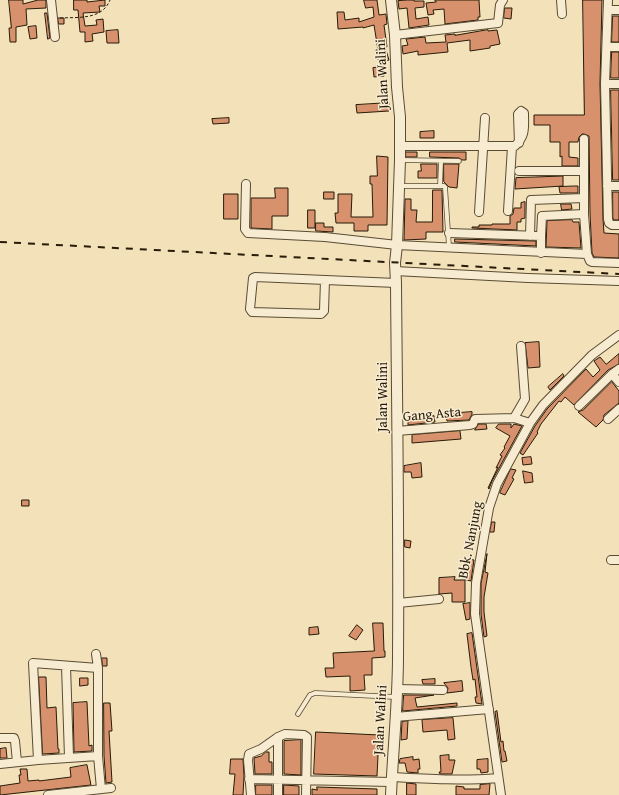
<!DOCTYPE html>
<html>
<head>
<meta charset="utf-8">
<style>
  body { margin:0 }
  canvas { display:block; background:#f2e1b9 }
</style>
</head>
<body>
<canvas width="619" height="795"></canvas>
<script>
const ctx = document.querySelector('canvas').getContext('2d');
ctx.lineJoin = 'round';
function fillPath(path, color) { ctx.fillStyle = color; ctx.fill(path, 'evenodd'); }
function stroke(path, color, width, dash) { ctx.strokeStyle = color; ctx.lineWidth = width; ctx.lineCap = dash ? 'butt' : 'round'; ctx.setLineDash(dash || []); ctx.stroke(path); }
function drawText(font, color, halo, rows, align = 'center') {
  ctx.font = font + ' "Gentium Book Plus",serif'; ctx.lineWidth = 3; ctx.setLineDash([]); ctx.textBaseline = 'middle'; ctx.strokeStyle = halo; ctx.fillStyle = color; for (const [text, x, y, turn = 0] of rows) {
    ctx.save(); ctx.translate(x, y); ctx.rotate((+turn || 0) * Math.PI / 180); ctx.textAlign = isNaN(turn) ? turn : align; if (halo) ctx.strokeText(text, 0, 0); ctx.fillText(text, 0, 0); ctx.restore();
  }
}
const building = new Path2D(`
  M9 0H23V4L38 0H46V8L26 9 27 25 16 27V42H10L9 28H11Z
  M74 0H87V2L105 0V6H99L100 12 83 13 85 26 97 25 96 20 103 19 104 32 92 34 93 41 85 42V32H80L78 10H74Z
  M364 0H377L379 15 386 14 387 24 384 25 387 47H385L389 60 379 63 376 50H378L374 25 363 28V27L338 29 337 12H344L345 20 359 18V22L374 17 373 7 366 8Z
  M408 0H414V1H424V7L415 8 416 19 428 17 429 25 409 28 407 8 399 9 398 1Z
  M435 0H479L480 17H478V20L445 24 444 9 433 10 434 14 428 15 426 3 436 2Z
  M583 0H602L600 84 603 219 604 233 619 234V258L594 257 592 253 590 214 589 136 584 134H582L579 137 578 142H569V157L578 158V166H562V156L560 157V142H550V125H534V115H584Z
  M505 8H512L511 19 504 18Z
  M45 13H47L50 38 48 39Z
  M613 16H619V42H612Z
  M58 18H64V24H59Z
  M36 26 37 38 30 39 28 27Z
  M118 30 119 43H107L106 31Z
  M488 30V31L497 30 500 44 490 46V48L470 51V40L447 43 448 52 418 55V51L403 54 402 46 408 45 406 39 425 37 426 43 446 42 445 35 455 34V35Z
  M612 52H619V78H611Z
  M383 67 384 76 374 77 373 68Z
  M611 90H619V180H613Z
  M389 103V111L357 113 356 105Z
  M229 118V123L213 124 212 119Z
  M434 131V138H420V132Z
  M406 152H417V157H406Z
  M430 152H466V160H462L459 158 430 157Z
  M377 156 388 157 387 225H368V231H354V223H336L335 213H338V194H352L351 217H373L372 184H370V176H377Z
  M421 164H437V178H418V171H421Z
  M444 164H459L457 188 449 187 444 182Z
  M535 177 563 176V186L515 189 516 178Z
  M574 186H578V193H560L559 187Z
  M275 188H288V216H272V229L251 228V198H275Z
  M433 190H442L443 232H426V239L404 240 405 199H411V210H417L416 222H432Z
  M324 192H334V199H324Z
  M613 192H619V220H614L613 218Z
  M224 194H238V219H224Z
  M525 202V218L521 219V222H517V230L472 228V227H479V225H492V224H510V216L513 214 514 208H521V203Z
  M561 204H571L572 209 562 210Z
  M308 210H315V228H308Z
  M572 220 573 222H579L581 248 546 247 547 221Z
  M316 223H324V227H333V232L316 231Z
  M455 239 536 241V246L455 242Z
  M539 342 540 367 528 368 525 343Z
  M619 354V364L608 370 574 405 565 397 561 402 559 401 541 424 537 432 538 433 523 455 520 453 535 426 547 409 586 369 593 377 600 370 594 361 600 357 606 364Z
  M563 374 564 376 550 390 548 387Z
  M612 382 619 391V403L604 415 603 420 596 427 578 412 583 410Z
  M472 412V414L469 420 447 421 446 414Z
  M434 416 435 422 408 425V419Z
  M479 424H486L487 429 475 430Z
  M499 424H511V428L514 424 522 426 492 481 489 489 488 488 498 467 496 468 502 456 500 455 505 448 504 447 510 436 496 428Z
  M460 431 461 439 412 443V435Z
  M531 457 532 464 523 465 522 458Z
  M421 463 422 477 412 478 411 472H404V466Z
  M511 469 516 470 512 478 514 479 505 495 500 493Z
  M523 471 532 473 533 482 525 483Z
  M22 500H29V506H22Z
  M492 522H495L494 532H490Z
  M405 540 411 541 410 548 405 547Z
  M487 554 485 572 488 573 484 597V612L487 636 484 637 481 614V584Z
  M469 559 474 560 471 581 466 580Z
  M455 577 454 580H465V602H452V593L439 594V578Z
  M470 603V619L466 620 463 604Z
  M373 623H383L384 651H385V657L372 658V675H364L365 690 350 691V676L326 677 325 668H334L333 653 374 651Z
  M357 625 363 630 356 640 349 636Z
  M318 627 319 634 309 635V628Z
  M472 633 482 704 476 703 475 697H477L475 679 473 680 471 667 467 634Z
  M102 658H107V666H103Z
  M39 677H46L47 708 56 707 58 749H59V753L43 754Z
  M80 678H88V685L80 686Z
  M435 679V684H423L422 680Z
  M462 681 463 691 447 693 448 688 444 683Z
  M404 695H434L415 698 417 707 457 703V706L403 711Z
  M87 702 89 746 92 745V751L74 752 73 703Z
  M104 703H110L112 731H109L112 782 106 783 104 756Z
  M497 711 501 742 503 741 504 751H505L507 761 502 762 495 712Z
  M453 718 455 739 448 740 447 730 423 732 422 720Z
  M408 721 407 739 401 740 402 722Z
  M316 732 379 735 377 776 314 774Z
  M301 740V775L284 774V741Z
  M6 748 7 758H0V749Z
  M266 752H269V762H272V774H255L254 758 261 756Z
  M449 755V760H455L452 774H440L439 772H441L440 756Z
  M413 757V760L419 759 420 769H418V773L407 772 405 763H399L400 759Z
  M231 759H243L244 776 243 795H233L235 774H230Z
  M488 759V772L481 773 480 769H477V760Z
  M87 765 91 785 0 795V786L20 783 19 775H21L20 769H27L28 781 39 780V781L71 777 70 768Z
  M407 783 416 784V795H407Z
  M490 784 489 795H456V786L464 787V789H480V785Z
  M256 785H272V795H256Z
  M284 785 299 786V795H284Z
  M317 787 377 789V795H312V789L317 790Z`);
const path = new Path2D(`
  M60 18C79 17 102 20 110 0`);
const service = new Path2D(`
  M401 160 459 161
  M400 186H444L445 187 449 247
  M440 186 441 161
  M298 714 310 695 315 693 396 697`);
const minor = new Path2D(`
  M51 0 55 37
  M561 0 562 14
  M608 0 605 84 608 219 609 223 612 225H619
  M608 10H619
  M395 35 498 23 500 5 503 0
  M607 47H619
  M605 84H619
  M584 139V214L587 254 590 261 592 262 619 263
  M400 146H515C526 135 524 128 524 113L521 111 518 114 519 143
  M519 171H584
  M246 184 245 229 248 233 325 237 397 245 587 254
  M607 186H619
  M508 211 512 147
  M479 212 485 118
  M449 233 541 236 542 216 584 214
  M530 236 531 200 584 198
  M541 236V253
  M395 271 528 278 619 281
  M325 280 324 311 321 314 252 312 250 309 253 278 255 277 396 283
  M612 374 619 382
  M579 406 612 374 619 369
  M514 418 525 399 521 346
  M608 419 619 409
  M397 431 470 425 473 424 475 419 514 418 530 423
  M611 560H619
  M398 603 439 599
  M96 654 98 668V756L101 789
  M66 666 69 757
  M397 689 443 690
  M395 717 489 709
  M278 737V795
  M0 738H14L15 741 17 762
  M38 760 33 663 98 668
  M0 764 38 760 98 756
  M393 777C428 779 463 781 498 778
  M249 779 392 782
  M48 795 111 788
  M251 795 248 760 249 754 261 749 278 737 285 734 304 735 307 737 306 795
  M501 795 475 614 476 583 489 508 497 484 530 423 543 405 592 355 619 335`);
const tertiary = new Path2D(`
  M391 0 395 35 397 87 400 117V160L397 245 395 263 396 283C397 407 399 531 398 656 398 702 393 749 391 795`);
const rail = new Path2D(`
  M0 242 619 274`);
const streetNames = [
  ["Jalan Walini",383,74,-93],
  ["Jalan Walini",383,397,-90],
  ["Gang Asta",432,415,-5],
  ["Bbk. Nanjung",471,540,-79],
  ["Jalan Walini",381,720,-87]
];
fillPath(building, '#d7916d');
stroke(building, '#281b08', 1);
stroke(service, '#5a4c34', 5.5);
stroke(minor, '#5a4c34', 10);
stroke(tertiary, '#5a4c34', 12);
stroke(path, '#281b08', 1, [3, 2]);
stroke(service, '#f7ecd2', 4);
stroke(minor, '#f7ecd2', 8);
stroke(tertiary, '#f7ecd2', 10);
stroke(rail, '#281b08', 2, [7, 7]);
drawText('14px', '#281b08', '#f7ecd2', streetNames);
</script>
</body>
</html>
